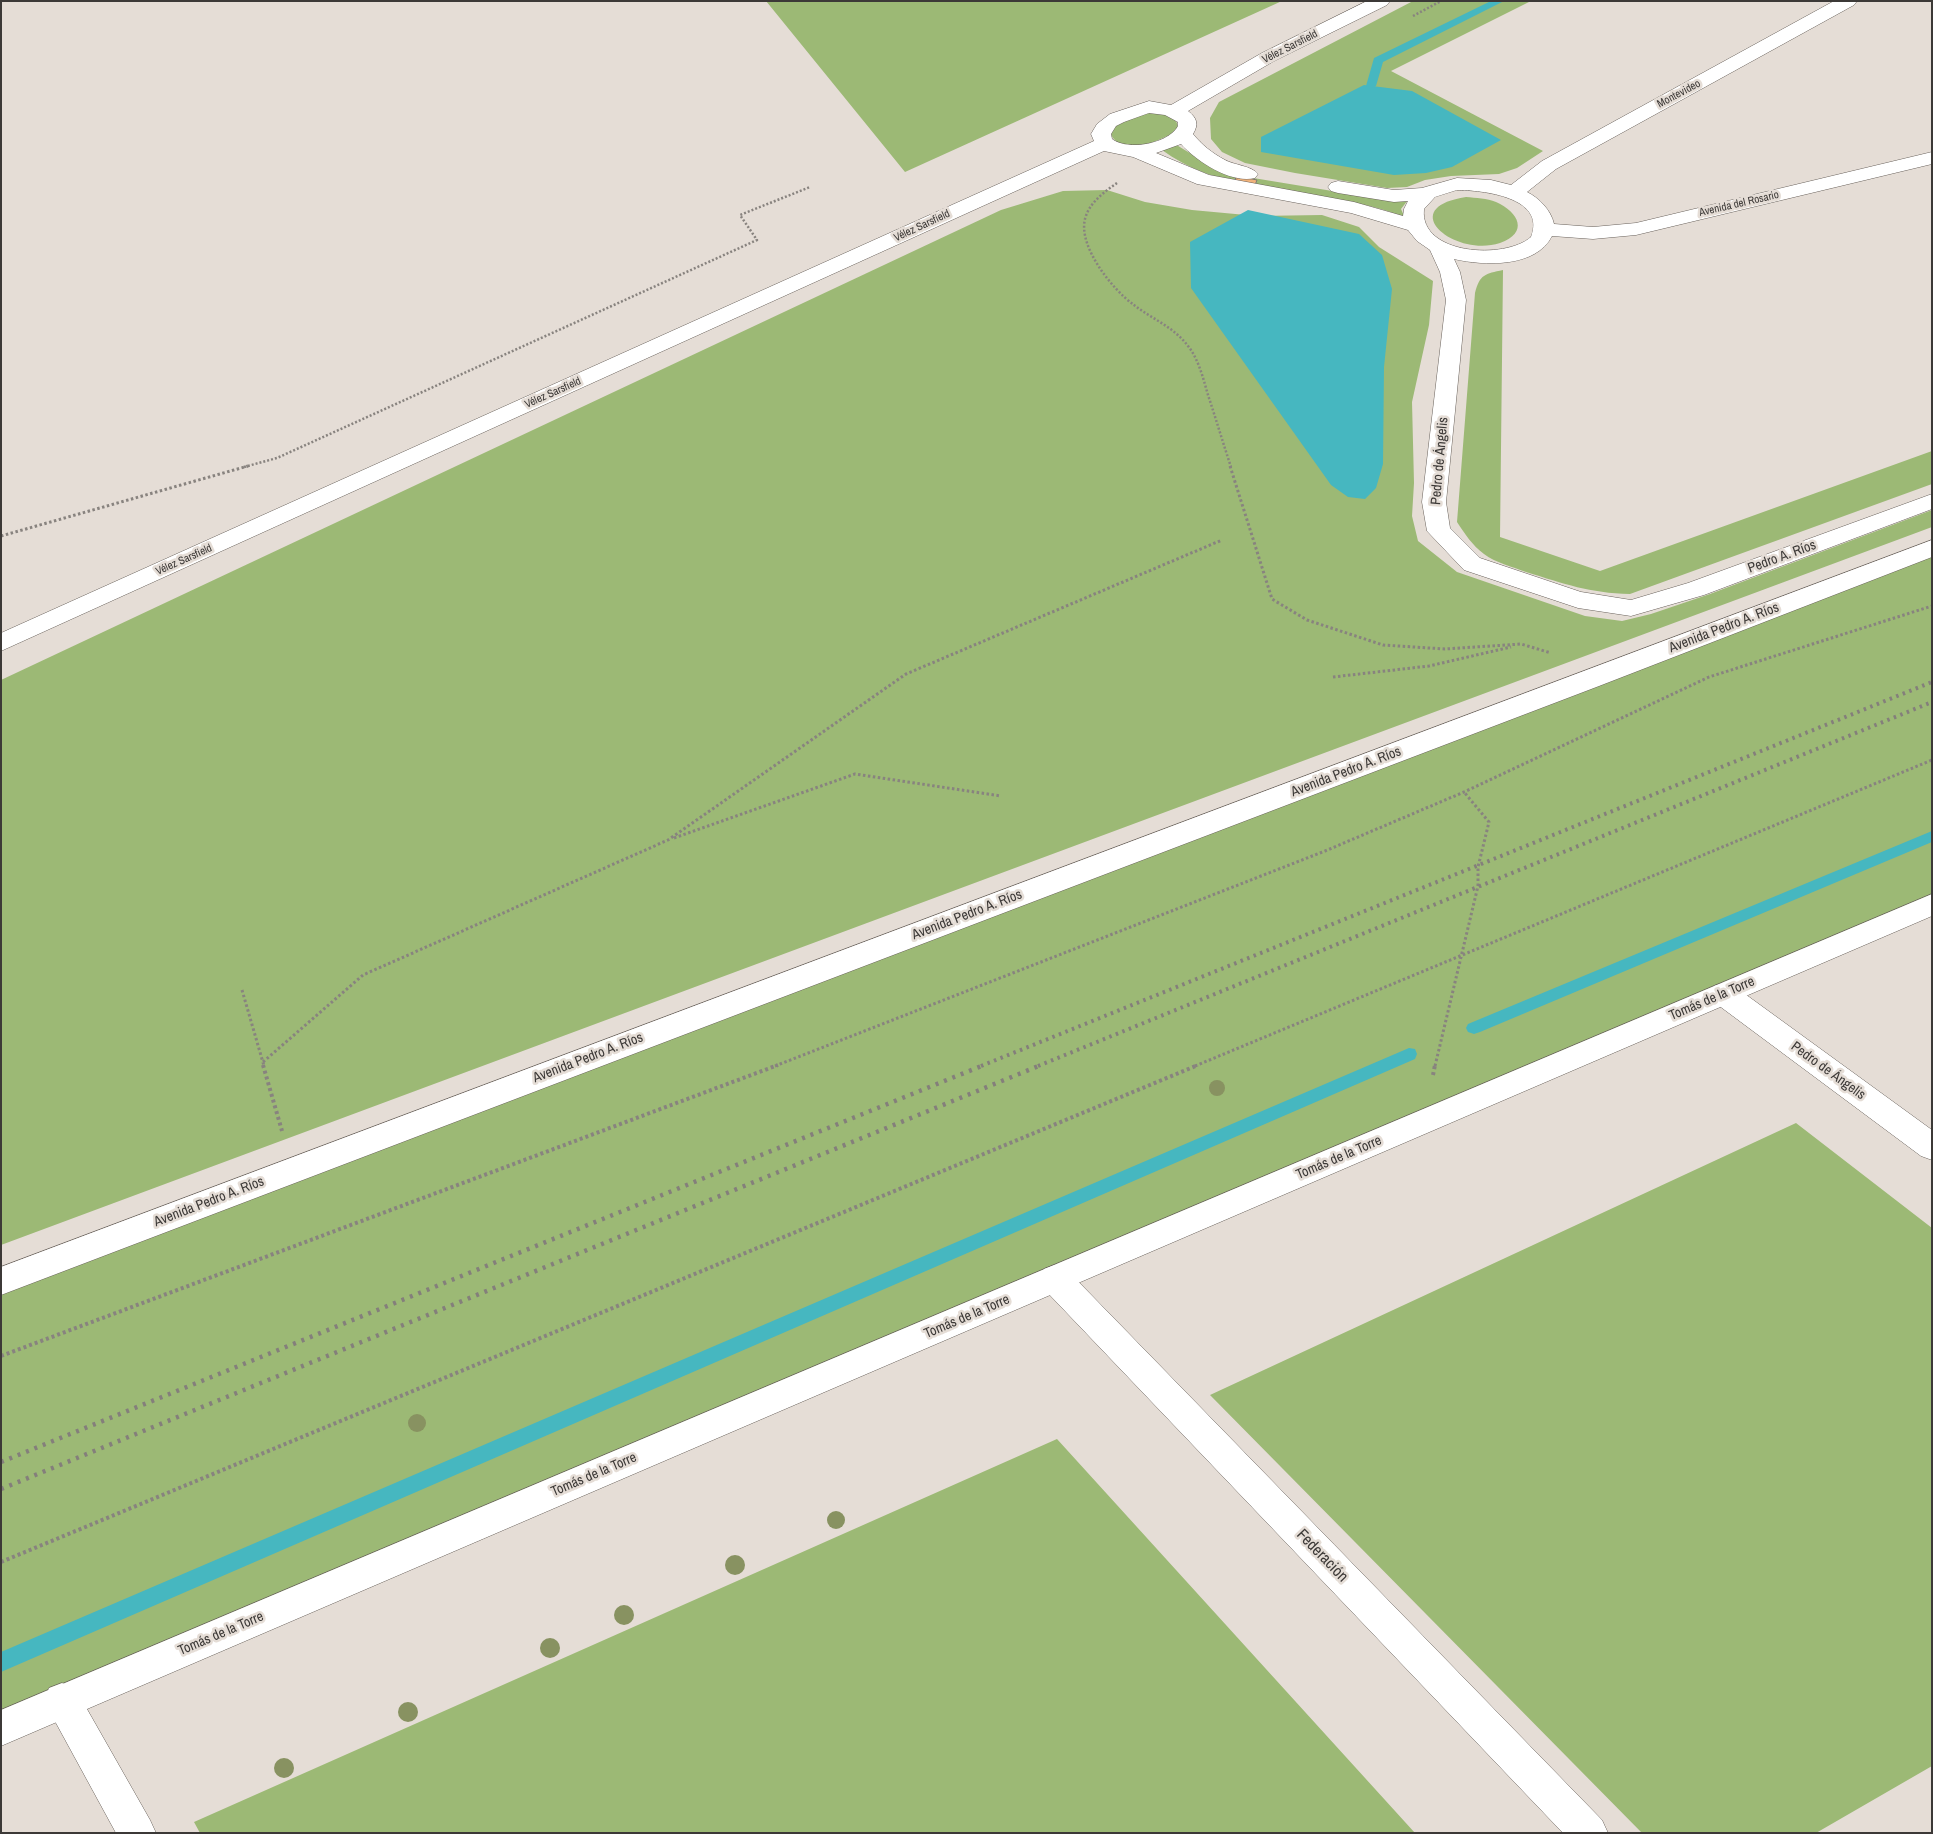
<!DOCTYPE html>
<html>
<head>
<meta charset="utf-8">
<style>
  body { margin:0 }
  #map { position:relative; width:1933px; height:1834px; overflow:hidden; background:#e5ddd6; font-family:"Archivo Narrow",sans-serif }
  canvas { display:block }
  .frame { position:absolute; inset:0; border:2px solid #3c3937; pointer-events:none }
</style>
</head>
<body>
<div id="map">
<canvas width="1933" height="1834"></canvas>
<div class="frame"></div>
</div>
<script>
const ctx = document.querySelector('canvas').getContext('2d');
ctx.lineJoin = 'round';
function fillPath(path, color) { ctx.fillStyle = color; ctx.fill(path, 'evenodd'); }
function stroke(path, color, width, dash) { ctx.strokeStyle = color; ctx.lineWidth = width; ctx.lineCap = dash ? 'butt' : 'round'; ctx.setLineDash(dash || []); ctx.stroke(path); }
function drawText(font, color, halo, rows, align = 'center') {
  ctx.font = font + ' "Archivo Narrow",sans-serif'; ctx.lineWidth = 5; ctx.setLineDash([]); ctx.textBaseline = 'middle'; ctx.strokeStyle = halo; ctx.fillStyle = color; for (const [text, x, y, turn = 0] of rows) {
    ctx.save(); ctx.translate(x, y); ctx.rotate((+turn || 0) * Math.PI / 180); ctx.textAlign = isNaN(turn) ? turn : align; if (halo) ctx.strokeText(text, 0, 0); ctx.fillText(text, 0, 0); ctx.restore();
  }
}
const green = new Path2D(`
  M766 1H1282L905 172Z
  M1413 1H1531L1391 71 1543 151 1517 168 1499 174 1451 176 1425 180 1407 187 1387 188 1295 173 1245 163 1222 152 1211 139 1210 118 1219 102Z
  M1159 112C1168 116 1178 117 1178 129L1174 133C1156 141 1125 158 1111 135L1115 125 1140 114Z
  M1175 144 1206 163 1235 175 1393 201 1408 200 1401 209 1405 218C1384 208 1361 204 1339 200 1279 190 1212 187 1162 150Z
  M1107 190 1145 202 1192 210 1257 216 1322 215 1359 227 1379 247 1433 281 1429 325 1412 402 1414 483 1412 516 1418 541 1457 572 1585 616 1622 621 1651 614 1710 594 1932 510V527L1 1245V680L1001 210 1063 191Z
  M1466 197C1476 198 1487 198 1496 202 1519 212 1529 233 1500 243 1455 258 1394 208 1466 197Z
  M1503 270 1500 537 1600 571 1932 451V484L1630 594C1589 593 1565 584 1526 572 1513 567 1496 563 1484 554 1472 545 1465 534 1457 522L1475 293C1480 274 1485 274 1503 270Z
  M1932 548V904L1 1728V1281Z
  M1796 1123 1932 1228V1766L1816 1833H1642L1210 1395Z
  M1057 1439 1415 1833H200L194 1822Z`);
const water = new Path2D(`
  M1364 85 1412 91 1501 140 1452 167 1426 173 1394 175 1261 152V137Z
  M1248 210 1359 234 1382 255 1392 289 1384 367 1383 464 1376 488 1365 499 1348 497 1331 485 1191 288 1190 242Z`);
const stream = new Path2D(`
  M1491 1H1504L1383 62 1376 86 1371 89 1367 88 1366 86 1374 58Z
  M1932 831V842L1480 1032 1474 1034 1468 1032 1466 1028 1468 1024Z
  M1409 1048 1415 1049 1417 1054 1415 1059 1 1672V1652Z`);
const building = new Path2D(`
  M1237 176 1257 180 1255 185 1235 181Z`);
const pathFar2 = new Path2D(`
  M1413 16 1441 1
  M1117 183C1104 192 1089 203 1085 219 1078 247 1113 290 1134 305 1152 319 1174 327 1188 346 1199 360 1203 378 1208 395 1216 419 1223 443 1231 467
  M244 467 277 458 757 240 740 215 810 187`);
const pathFar1 = new Path2D(`
  M1230 466 1272 599 1307 620 1383 645 1445 649 1521 644 1551 653
  M1 536 248 466
  M1333 677 1429 666 1511 647
  M674 838 855 774 1001 796
  M242 990 264 1066
  M263 1062 363 975 668 840 906 674 1222 540
  M775 1066 1325 851 1464 792 1709 677 1932 606
  M1195 1066 1932 760
  M1435 1066 1478 886V867L1489 822 1464 792`);
const path = new Path2D(`
  M263 1065 282 1131
  M1433 1075 1435 1065
  M1 1356 778 1065
  M1 1562 1198 1065`);
const street = new Path2D(`
  M1367 1H1390L1387 5 1274 61 1188 111C1197 118 1199 124 1193 134 1202 145 1212 153 1225 160 1234 165 1252 166 1258 174L1255 178C1231 184 1196 161 1181 144L1156 153 1209 175 1354 202 1403 216 1404 209 1408 201 1394 202 1338 193 1331 191 1328 187 1331 183 1338 181 1394 190 1422 188 1457 178 1491 180 1511 185 1542 161 1834 1H1857L1854 5 1556 169 1527 192C1539 198 1551 210 1554 224L1593 227 1636 223 1932 152V164L1636 235 1593 239 1552 236C1536 268 1484 266 1454 259L1460 272 1466 300 1446 502 1450 528 1480 558 1581 592 1631 600 1688 583 1932 494V509L1704 595 1631 616 1578 608 1464 570 1427 531 1422 502 1446 300 1440 272 1430 250 1417 241 1408 230 1351 213 1197 184 1133 157 1104 151 1 651V633L1094 141 1091 134 1097 124 1110 114 1149 101 1171 105 1262 53ZM1149 113 1165 115 1178 122V126C1168 144 1128 151 1112 139L1111 134 1116 126 1124 122ZM1457 190C1482 190 1547 197 1531 237 1505 260 1419 255 1424 209L1435 197Z
  M1724 983 1734 986 1932 1130V1160L1921 1156 1714 1002 1710 994 1714 986Z
  M1055 1265 1066 1269 1602 1820 1608 1833H1563L1044 1289 1039 1279 1044 1269Z
  M62 1683 75 1688 150 1820 156 1833H116L44 1701 49 1688Z`);
const secondary = new Path2D(`
  M1932 540V557L1599 686 1 1295V1267Z
  M1932 894V916L1 1746V1710Z`);
const railFar1 = new Path2D(`
  M981 1066 1932 682
  M1038 1066 1932 702`);
const rail = new Path2D(`
  M1 1462 984 1065
  M1 1489 1041 1065`);
const trees = [
  [1217,1088,8],
  [417,1423,9],
  [836,1520,9],
  [735,1565,10],
  [624,1615,10],
  [550,1648,10],
  [408,1712,10],
  [284,1768,10]
];
const farStreetnames = [
  ["Vélez Sarsfield",1290,47,-27],
  ["Montevideo",1679,94,-28],
  ["Avenida del Rosario",1739,204,-13],
  ["Vélez Sarsfield",922,226,-25],
  ["Vélez Sarsfield",553,393,-24],
  ["Vélez Sarsfield",184,560,-24]
];
const streetNames = [
  ["Pedro de Ángelis",1440,461,-85],
  ["Pedro A. Ríos",1782,557,-20],
  ["Avenida Pedro A. Ríos",1724,628,-21],
  ["Avenida Pedro A. Ríos",1346,772,-21],
  ["Avenida Pedro A. Ríos",967,915,-21],
  ["Tomás de la Torre",1712,999,-23],
  ["Avenida Pedro A. Ríos",588,1058,-21],
  ["Pedro de Ángelis",1828,1071,36],
  ["Tomás de la Torre",1339,1158,-23],
  ["Avenida Pedro A. Ríos",209,1202,-21],
  ["Tomás de la Torre",967,1317,-23],
  ["Tomás de la Torre",594,1475,-23],
  ["Tomás de la Torre",221,1634,-23]
];
const nearStreetnames = [
  ["Federación",1322,1556,46]
];
fillPath(green, '#9cb975');
fillPath(water, '#46b7c0');
fillPath(stream, '#46b7c0');
fillPath(building, '#f0b27b');
stroke(building, '#807973', 1);
stroke(street, '#69625c', 1);
stroke(secondary, '#69625c', 1);
stroke(pathFar2, '#88837f', 2.5, [2, 2]);
stroke(pathFar1, '#88837f', 3, [2.5, 2.5]);
stroke(path, '#88837f', 4, [3, 3]);
fillPath(street, '#fff');
fillPath(secondary, '#fff');
stroke(railFar1, '#847f7b', 4, [2.5, 4.5]);
stroke(rail, '#847f7b', 4.5, [3, 6]);
ctx.fillStyle = '#889261';
for (const [x, y, r] of trees) { ctx.beginPath(); ctx.arc(x, y, r, 0, 2 * Math.PI); ctx.fill(); }
drawText('11px', '#3c3937', '#e5ddd6', farStreetnames);
drawText('14px', '#3c3937', '#e5ddd6', streetNames);
drawText('16px', '#3c3937', '#e5ddd6', nearStreetnames);
</script>
</body>
</html>
